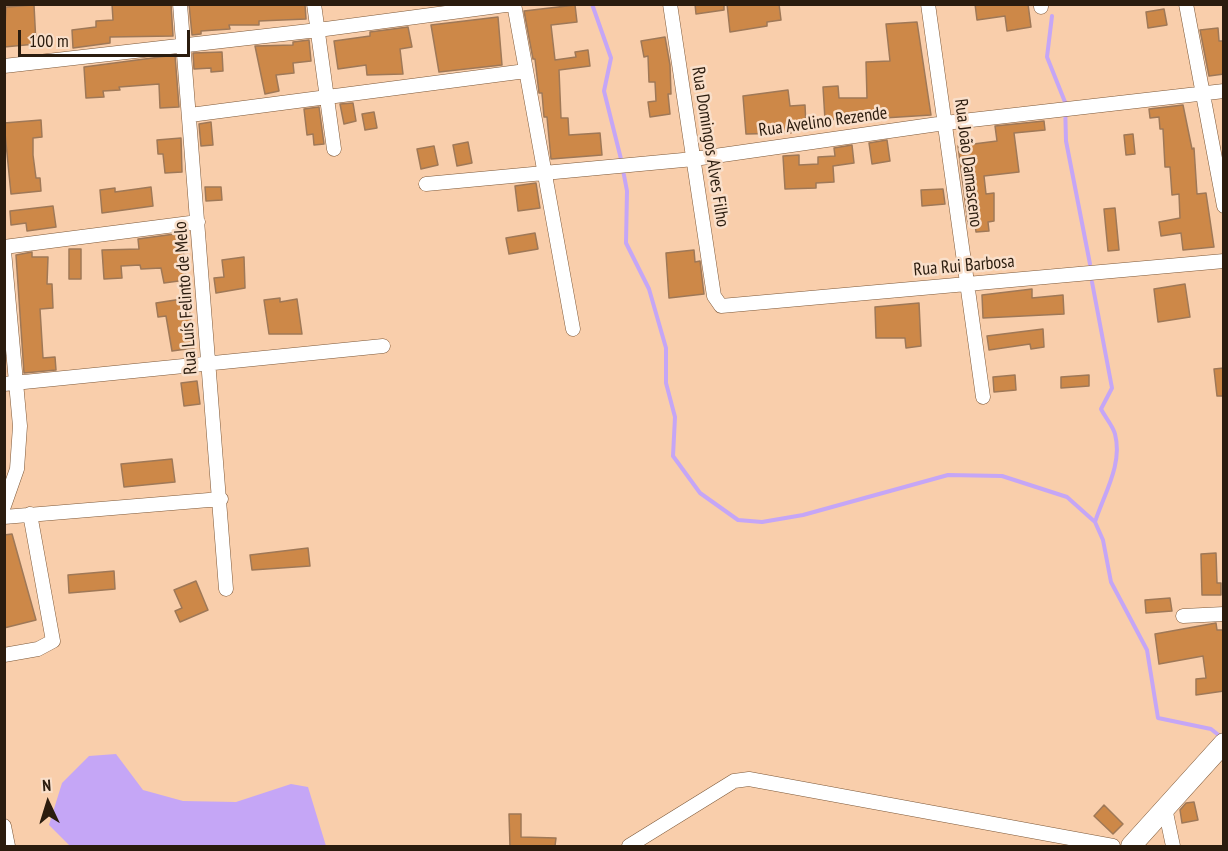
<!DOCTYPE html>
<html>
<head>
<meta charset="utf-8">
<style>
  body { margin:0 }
  #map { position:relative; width:1228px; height:851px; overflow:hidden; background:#f9ceab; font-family:"PT Sans Narrow",sans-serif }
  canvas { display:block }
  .frame { position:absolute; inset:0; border:6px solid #2b1c0e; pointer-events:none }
  .north { position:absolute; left:18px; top:773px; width:60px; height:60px; -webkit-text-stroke:4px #f9dfca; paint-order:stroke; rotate:356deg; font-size:16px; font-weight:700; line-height:24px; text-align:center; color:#2b1c0e }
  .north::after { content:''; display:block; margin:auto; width:21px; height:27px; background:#2b1c0e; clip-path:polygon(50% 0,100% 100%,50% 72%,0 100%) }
  .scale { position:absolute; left:18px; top:30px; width:172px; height:27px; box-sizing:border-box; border:3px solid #2b1c0e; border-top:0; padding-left:8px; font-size:18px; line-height:21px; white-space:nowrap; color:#2b1c0e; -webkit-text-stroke:4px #f9dfca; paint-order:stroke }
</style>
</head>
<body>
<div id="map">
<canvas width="1228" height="851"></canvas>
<div class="frame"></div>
<div class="north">N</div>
<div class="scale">100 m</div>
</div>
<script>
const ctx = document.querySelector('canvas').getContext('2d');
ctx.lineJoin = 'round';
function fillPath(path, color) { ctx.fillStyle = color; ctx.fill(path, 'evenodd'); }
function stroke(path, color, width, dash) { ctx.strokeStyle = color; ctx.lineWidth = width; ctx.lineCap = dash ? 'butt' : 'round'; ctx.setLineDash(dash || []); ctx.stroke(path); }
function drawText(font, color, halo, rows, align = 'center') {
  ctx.font = font + ' "PT Sans Narrow",sans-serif'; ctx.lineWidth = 5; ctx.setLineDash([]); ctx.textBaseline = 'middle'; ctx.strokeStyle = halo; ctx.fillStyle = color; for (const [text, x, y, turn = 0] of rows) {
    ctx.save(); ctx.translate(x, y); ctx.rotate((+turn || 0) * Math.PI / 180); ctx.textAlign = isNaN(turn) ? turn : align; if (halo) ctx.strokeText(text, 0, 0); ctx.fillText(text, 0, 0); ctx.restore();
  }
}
const water = new Path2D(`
  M116 754 143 790 183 801 236 802 291 784 308 787 326 846H70L49 825 62 783 89 756Z`);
const stream = new Path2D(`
  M592 4 611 58 604 91 622 163
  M1052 16 1047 57 1065 102 1066 141 1090 264
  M623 170 627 191 626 243 649 289 666 348V383L675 417 673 456 700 493 738 520 762 522 803 515 948 475 1002 476 1067 497 1095 522
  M1092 282 1112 388 1101 409C1105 417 1113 426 1115 434 1123 464 1104 494 1095 522L1103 540 1111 582 1147 650 1158 718 1211 729 1221 737`);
const building = new Path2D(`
  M112 4H171L173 36 110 37V43L73 48 72 30 96 27V21L113 20Z
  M189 4 305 5 306 19 259 21V25H229L230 29 201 31V34L192 35Z
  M695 4H724V10L696 14Z
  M727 4H779L781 20 767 22V26L730 32Z
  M975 4H1028L1031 27 1007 31 1005 16 977 20Z
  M34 5 36 44 4 47 6 7Z
  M575 5 577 22 551 25 555 60 576 57 575 52 588 50 590 66 559 70 561 118H568L569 135 600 133 602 155 551 159 547 117H544L542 93H539L535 59H533L524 11Z
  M1164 9 1167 25 1148 28 1146 12Z
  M498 17 502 65 439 72 431 25Z
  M917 22 931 115 868 119V115H840L841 119 825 120 823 87 838 86 839 98H867L866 62 890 61 886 24Z
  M408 27 412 47 400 49 403 74 367 75 366 65 338 69 334 41 370 36V32Z
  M1218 28 1219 41H1224V74L1209 76 1200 30Z
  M665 37 670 65 671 94H668L670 114 650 117 648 102 656 101 655 82H649L648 56 644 57 641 41Z
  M309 40 311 61 293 63 294 73 276 75 279 91 265 94 255 46 293 45V42Z
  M222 52 223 71 211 72V68L194 69 193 53Z
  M175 55 179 107 160 108 159 84 119 87 120 90 103 91 104 97 86 98 84 67Z
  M788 90 790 106 805 105 806 127 791 128V133L746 134 743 96Z
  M353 103 356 121 344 124 340 104Z
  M1183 105 1192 149 1194 148 1197 194 1206 193 1214 247 1183 250 1181 233 1161 236 1159 222 1180 218 1179 194 1172 195 1170 167H1165L1163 129H1160L1159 117 1150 118 1149 109Z
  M319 107 324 144 314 145 313 134 307 135 304 109Z
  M374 112 377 128 365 130 362 114Z
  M41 120 42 137 33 138V155L36 178H40L41 191 11 194 4 123Z
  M1044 121 1045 130 1014 133 1019 172 984 176 986 194 994 193V221L988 222 989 231 976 232 975 224H968L958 146 997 141 995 126Z
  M211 122 213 145 201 146 199 124Z
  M1133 134 1135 154 1126 155 1124 135Z
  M181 138 182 172 165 173 163 154H158L157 140Z
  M887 140 890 161 872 164 869 143Z
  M468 142 472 163 457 166 453 145Z
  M852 145 854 163 833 166 834 182 816 183V188L785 189 783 156 799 155V165L818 164V157L835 156 834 148Z
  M434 146 438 165 421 169 417 149Z
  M536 183 540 208 518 211 515 186Z
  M151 187 153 206 102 213 100 190 115 188V192Z
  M205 187H221L222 200 206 201Z
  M943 189 945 204 922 206 921 190Z
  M53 206 56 227 27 231 26 223 11 225 10 211Z
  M1115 208 1119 250 1108 251 1104 209Z
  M182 233 186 280 164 283 161 268 141 269 140 265 121 266 122 278 104 279 102 250 139 249 138 239Z
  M535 233 538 249 509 254 506 238Z
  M69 249H81V279H69Z
  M694 250 695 262 700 261 704 294 669 298 666 253Z
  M32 252V257H48L47 284H52L53 308 40 309 43 358 55 357 56 370 24 373 16 255Z
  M244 257 245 288 216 293 214 278 224 277 222 260Z
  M1185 284 1190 317 1158 322 1154 289Z
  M1032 289V298L1063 295 1064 314 983 318 982 295Z
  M188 298 194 348 172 351 166 316 158 317 156 303Z
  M280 298V302L297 299 302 334H269L264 300Z
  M919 303 921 346 906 348 905 338H876L875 307Z
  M1043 329 1044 347 1031 349 1030 344 989 350 987 336Z
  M1224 368V396H1217L1214 369Z
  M1015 375 1016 390 994 392 993 377Z
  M1089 375V386L1061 388V377Z
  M197 381 200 404 184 406 181 383Z
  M172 459 175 482 124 487 121 464Z
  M12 534 36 620 4 628V535Z
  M308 548 310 566 252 570 250 555Z
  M1216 553 1217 583H1221V595H1202L1201 554Z
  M114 571 115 589 69 593 68 575Z
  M196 581 208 610 180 622 175 611 182 608 174 590Z
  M1170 598 1172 611 1146 613 1145 600Z
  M1216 623 1217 630H1224V691L1196 695V679L1206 678 1203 656 1159 664 1155 634Z
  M1194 802 1198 820 1182 823 1180 810 1186 803Z
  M1104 805 1123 824 1113 834 1094 816Z
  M509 814H521V837L556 838 555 846H510Z`);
const street = new Path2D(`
  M180 4 226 589
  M314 4 334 149
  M514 4 573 329
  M670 4 714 296 721 306 1224 261
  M928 4 983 397
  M1041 4V7
  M1186 4 1224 206
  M4 66 318 30 513 4
  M190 115 526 71
  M426 184 694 159 945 123 1224 91
  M4 247 198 222
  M4 251 20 426 17 469 4 506
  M4 384 383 346
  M4 517 221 499
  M1183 616 1224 614
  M4 655 38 649 53 641 30 514
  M1165 808 1173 846
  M4 826 8 846
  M629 846 734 781 749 779 1113 846`);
const secondary = new Path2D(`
  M1131 846 1224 743`);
const streetNames = [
  ["Rua Avelino Rezende",823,122,-8],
  ["Rua Domingos Alves Filho",710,147,81],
  ["Rua João Damasceno",968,163,83],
  ["Rua Rui Barbosa",964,266,-5],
  ["Rua Luís Felinto de Melo",186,298,-94]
];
fillPath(water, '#c5a6f6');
stroke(stream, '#c5a6f6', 4);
fillPath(building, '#cd8848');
stroke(building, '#9f7857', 1.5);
stroke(street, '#7d5838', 15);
stroke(secondary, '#7d5838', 21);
stroke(street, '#fff', 14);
stroke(secondary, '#fff', 20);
drawText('18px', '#2b1c0e', '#f9dfca', streetNames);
</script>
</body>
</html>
